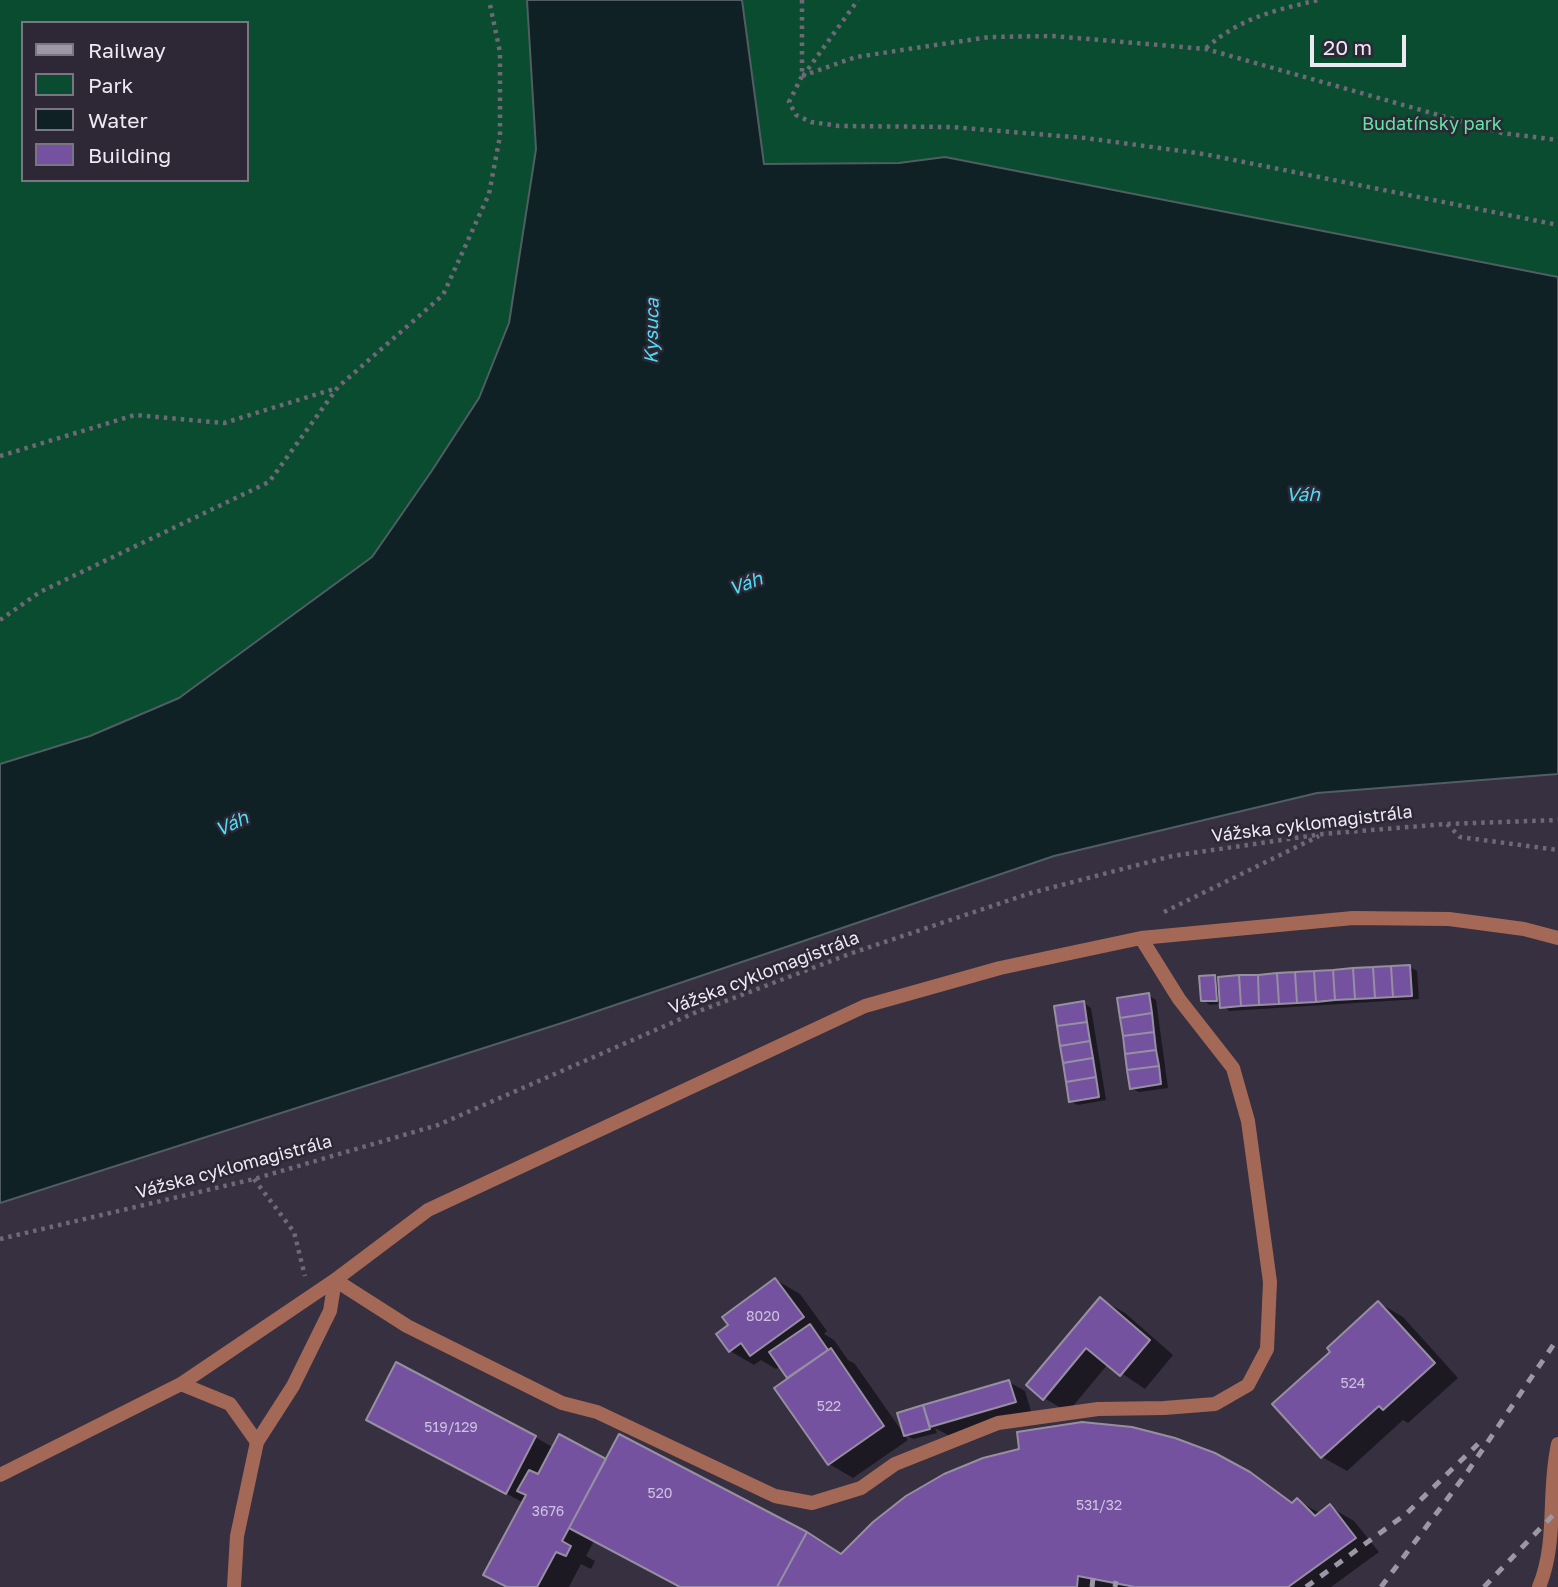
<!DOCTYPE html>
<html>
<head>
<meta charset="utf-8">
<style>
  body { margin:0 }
  #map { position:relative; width:1558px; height:1587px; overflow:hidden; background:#373040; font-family:"Golos Text",sans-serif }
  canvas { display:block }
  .legend { position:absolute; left:21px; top:21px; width:228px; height:161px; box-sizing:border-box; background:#2d2736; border:2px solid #797582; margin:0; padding:9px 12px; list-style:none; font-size:21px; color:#ece9f3 }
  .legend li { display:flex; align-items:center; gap:14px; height:35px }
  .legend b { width:35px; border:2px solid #797582 }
  .scale { position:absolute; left:1310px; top:35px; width:96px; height:32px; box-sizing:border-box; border:4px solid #ece9f3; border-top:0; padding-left:9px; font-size:21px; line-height:24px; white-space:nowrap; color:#ece9f3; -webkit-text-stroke:5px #2d2736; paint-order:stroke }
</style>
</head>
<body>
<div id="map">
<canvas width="1558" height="1587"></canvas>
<ul class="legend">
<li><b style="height:9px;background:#9c97a4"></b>Railway</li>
<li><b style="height:19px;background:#0a4c2f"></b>Park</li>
<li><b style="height:19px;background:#0f2125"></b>Water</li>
<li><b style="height:19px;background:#7452a0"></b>Building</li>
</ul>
<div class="scale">20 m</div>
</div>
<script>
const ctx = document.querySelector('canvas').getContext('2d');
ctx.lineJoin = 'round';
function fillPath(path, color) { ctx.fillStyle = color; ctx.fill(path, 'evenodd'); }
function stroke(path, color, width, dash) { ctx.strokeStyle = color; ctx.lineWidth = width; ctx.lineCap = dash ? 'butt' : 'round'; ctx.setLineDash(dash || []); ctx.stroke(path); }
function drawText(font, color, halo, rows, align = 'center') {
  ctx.font = font + ' "Golos Text",sans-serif'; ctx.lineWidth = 5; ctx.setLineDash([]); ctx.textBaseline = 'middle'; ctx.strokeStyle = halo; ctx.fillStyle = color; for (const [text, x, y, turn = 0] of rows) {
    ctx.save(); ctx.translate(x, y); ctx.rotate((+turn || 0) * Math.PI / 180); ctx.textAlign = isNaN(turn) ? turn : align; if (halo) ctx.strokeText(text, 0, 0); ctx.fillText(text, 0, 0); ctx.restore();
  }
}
const green = new Path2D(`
  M0 0H527L536 149 509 323 479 398 431 472 372 557 179 698 90 736 0 764ZM23 23H247V180H23Z
  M742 0H1558V277L946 157 899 163 764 164Z`);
const water = new Path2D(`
  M527 0H742L764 164 899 163 945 157 1558 277V774L1317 793 1054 856 565 1022 0 1203V764L90 736 179 698 372 557 431 472 479 398 509 323 536 149Z`);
const shadow = new Path2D(`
  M1410 967 1417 971 1419 999 1229 1011 1221 1004 1210 1005 1203 1000 1215 977 1220 980Z
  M1148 995 1156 1000 1168 1088 1139 1092 1131 1088Z
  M1084 1003 1091 1008 1106 1100 1078 1105 1070 1101Z
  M776 1280 800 1294 827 1331 824 1334 834 1340 848 1360 855 1364 908 1440 853 1478 829 1464 780 1366 776 1369 761 1360 754 1365 730 1351Z
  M1100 1299 1125 1313 1173 1355 1145 1389 1108 1364 1068 1412 1044 1398Z
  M1379 1303 1403 1317 1458 1378 1408 1423 1403 1420 1347 1471 1322 1457 1274 1404 1333 1352Z
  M1009 1382 1025 1391 1031 1411 948 1435 935 1428 937 1433 913 1439 905 1435 899 1414Z
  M392 1433 535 1437 554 1448 607 1461 843 1555 1249 1474 1294 1503 1297 1500 1321 1514 1330 1507 1354 1521 1379 1552 1331 1587H682L594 1541 586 1556 595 1561 591 1569 581 1564 569 1587H508L524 1503Z`);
const building = new Path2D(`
  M1410 965 1412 996 1393 997 1391 966Z
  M1391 966 1393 997 1375 998 1373 967Z
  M1373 967 1375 998 1355 999 1353 968Z
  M1353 968 1355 999 1335 1000 1333 970Z
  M1333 970 1335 1000 1316 1002 1314 971Z
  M1314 971 1316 1002 1297 1003 1295 972Z
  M1295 972 1297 1003 1279 1004 1277 973Z
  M1277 973 1279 1004 1259 1005 1258 975Z
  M1215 975 1217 1001H1201L1199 976Z
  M1239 975 1241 1006 1220 1008 1218 977Z
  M1239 975H1258L1259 1005 1241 1006Z
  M1149 993 1152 1013 1120 1018 1117 998Z
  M1084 1001 1087 1022 1057 1026 1054 1006Z
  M1152 1013 1154 1032 1123 1036 1120 1018Z
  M1087 1022 1090 1041 1060 1046 1057 1026Z
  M1154 1032 1156 1050 1125 1054 1123 1036Z
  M1090 1041 1093 1058 1063 1063 1060 1046Z
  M1156 1050 1159 1066 1127 1070 1125 1054Z
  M1093 1058 1096 1077 1066 1082 1063 1063Z
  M1159 1066 1161 1084 1130 1089 1127 1070Z
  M1096 1077 1099 1097 1069 1102 1066 1082Z
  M775 1278 804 1317 750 1356 741 1343 729 1352 716 1334 728 1325 722 1317Z
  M1100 1297 1150 1340 1120 1376 1086 1348 1043 1400 1026 1385Z
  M1378 1301 1435 1363 1383 1410 1379 1406 1321 1458 1272 1404 1330 1352 1327 1348Z
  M810 1324 828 1350 787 1378 769 1352Z
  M831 1348 884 1426 828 1465 774 1388Z
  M396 1362 536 1436 506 1494 366 1420Z
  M1009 1380 1016 1402 930 1427 923 1405Z
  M923 1405 930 1429 904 1436 897 1413Z
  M1082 1422 1132 1427 1175 1438 1215 1453 1250 1472 1292 1503 1297 1498 1315 1516 1330 1504 1356 1538 1288 1587H1135L1078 1576 1077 1587H777L807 1532 841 1554 873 1522 906 1496 944 1474 983 1458 1019 1449 1017 1432Z
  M559 1434 606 1459 562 1541 571 1546 566 1556 556 1552 537 1587H507L483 1575 526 1495 517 1491 529 1470 538 1474Z
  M619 1434 807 1532 777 1587H680L569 1528Z`);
const path = new Path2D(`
  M802 0V76L789 102 796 115 811 122 839 126 951 127 1085 138 1204 154 1558 225
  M1206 48C1242 17 1273 11 1318 0
  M802 76 856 57 989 37 1053 36 1206 49 1502 133 1558 140
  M803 76 858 0
  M0 456 135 415 224 423 337 388
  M0 620 40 592 269 482 338 387 443 295 489 194 500 136V52L489 0
  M1447 824 1460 837 1558 850
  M1164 912 1319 836
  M254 1179 294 1232 305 1276
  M0 1239 254 1179 438 1125 699 1011 855 952 1031 893 1172 856 1323 834 1446 824 1558 820`);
const lane = new Path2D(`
  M181 1384 230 1404 257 1442
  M0 1475 181 1384 335 1280 428 1210 865 1006 1000 968 1141 938 1353 918 1449 919 1524 929 1558 938
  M234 1587 237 1536 257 1442 293 1386 330 1311 335 1280 407 1326 562 1403 597 1412 775 1496 812 1503 861 1488 895 1464 998 1423 1098 1409 1164 1408 1215 1404 1248 1385 1267 1349 1270 1282 1248 1121 1233 1068 1179 999 1141 938
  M1539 1587C1558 1541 1547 1493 1558 1444`);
const rail = new Path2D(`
  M1092 1587 1093 1578
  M1115 1587 1116 1581
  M1306 1587 1406 1514 1478 1444
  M1381 1587 1466 1474 1558 1338
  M1484 1587 1558 1510`);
const numberNames = [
  ["8020",763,1317],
  ["524",1353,1384],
  ["522",829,1407],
  ["519/129",451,1428],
  ["520",660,1494],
  ["531/32",1099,1506],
  ["3676",548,1512]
];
const parkNames = [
  ["Budatínsky park",1432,124]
];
const streetNames = [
  ["Vážska cyklomagistrála",1312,824,-7],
  ["Vážska cyklomagistrála",764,973,-21],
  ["Vážska cyklomagistrála",234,1167,-15]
];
const waterNames = [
  ["Kysuca",652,331,-89],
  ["Váh",1303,495],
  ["Váh",746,584,-21],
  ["Váh",232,824,-25]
];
fillPath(green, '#0a4c2f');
fillPath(water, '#0f2125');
stroke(water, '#515d63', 2);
fillPath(shadow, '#0007');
fillPath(building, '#7452a0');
stroke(building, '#968fa2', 2);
stroke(path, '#6f6977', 4.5, [3.5, 5]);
stroke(lane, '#a46856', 14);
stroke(rail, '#9c97a4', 5, [9, 9]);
drawText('14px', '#cec3de', null, numberNames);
drawText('18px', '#60e6a2', '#2d2736', parkNames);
drawText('18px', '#ece9f3', '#2d2736', streetNames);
drawText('italic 19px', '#4edcf2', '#2d2736', waterNames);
</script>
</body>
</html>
